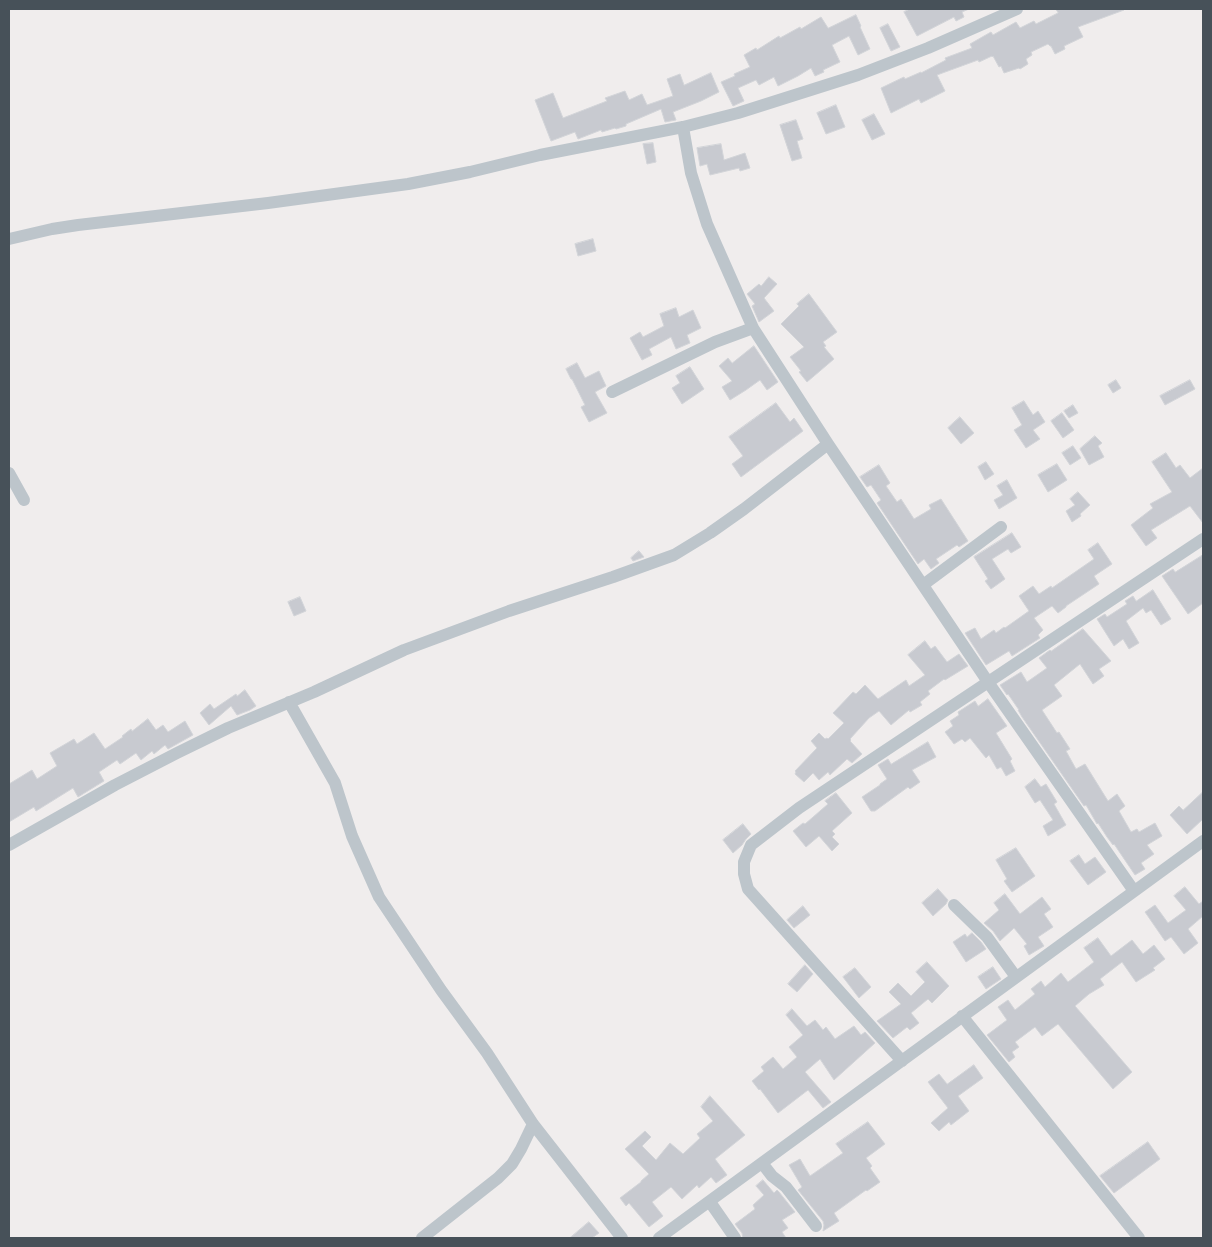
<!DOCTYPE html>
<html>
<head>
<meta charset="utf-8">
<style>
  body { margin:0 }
  #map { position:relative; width:1212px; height:1247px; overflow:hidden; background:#f0eded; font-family:"Public Sans",sans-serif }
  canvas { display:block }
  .frame { position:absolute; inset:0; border:10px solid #475159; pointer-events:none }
</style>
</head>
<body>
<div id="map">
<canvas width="1212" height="1247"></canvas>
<div class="frame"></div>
</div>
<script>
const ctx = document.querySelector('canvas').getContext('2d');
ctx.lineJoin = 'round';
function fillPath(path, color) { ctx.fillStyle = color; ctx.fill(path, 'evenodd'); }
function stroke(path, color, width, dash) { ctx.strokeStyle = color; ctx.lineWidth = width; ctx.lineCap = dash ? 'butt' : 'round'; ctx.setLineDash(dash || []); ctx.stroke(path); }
const building = new Path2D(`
  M910 9H969L962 12 964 17 956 21 954 17 917 36 904 12Z
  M1056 9H1124V10L1078 27 1083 37 1064 46 1065 49 1055 54 1051 46H1050L1048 44 1031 52 1032 55 1026 59 1028 64 1020 69 1019 68 1004 73 1001 66 999 67 993 56 992 57V56L979 62 978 60 937 75 945 91 921 103 919 99 891 113 881 88 904 77 905 79 921 72V73L946 60 945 58 972 48 970 44 991 32 993 35 1016 22 1020 28 1034 21 1036 24 1058 13Z
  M856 15 861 26 860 27 870 49 858 55 849 36 832 45 840 62 823 70 824 72 815 76 811 68 798 76 778 86 774 77 759 85 756 80 738 88 744 101 733 106 721 82 735 76 734 74 750 67 744 55 756 48 757 50 779 36 780 38 800 27 801 29 821 17 828 28Z
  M888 24 900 47 891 51 880 28Z
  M711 73 719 92 701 101 673 112 676 120 665 122 661 109 626 124V126L616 129 615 128 602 132 601 130 578 139 575 132 551 141 535 100 553 93 563 118 607 101 605 98 625 91 629 100 642 94 647 105 673 96 667 79 680 74 684 85Z
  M836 105 845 127 826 134 817 113Z
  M874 114 885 134 872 140 862 120Z
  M796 120 803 139 797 141 802 158 792 161 780 125Z
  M653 143 656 162 647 164 643 144Z
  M721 144 724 160 745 153 750 168 740 171 739 168 710 175 707 164 700 166 697 148Z
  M593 239 596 251 578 256 575 244Z
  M769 277 777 284 764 298 774 311 759 322 752 306 755 304 747 294 759 284 761 286Z
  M809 294 837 332 823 342 826 346 824 347 834 359 807 382 799 372 801 371 790 357 804 347 781 324 799 306 797 304Z
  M676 308 679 317 693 310 701 328 687 335 690 343 676 349 671 337 649 349 652 355 642 360 630 338 640 332 643 337 664 326 660 314Z
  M754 346 778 382 767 390 760 380 746 390 730 400 722 387 732 381 719 366 728 358 732 363Z
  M577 363 585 378 599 371 606 386 595 392 607 413 589 422 581 407 585 405 572 379H571L566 369Z
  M690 367 704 389 682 404 672 388 680 383 676 376Z
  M1116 380 1121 388 1113 393 1108 385Z
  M1190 380 1195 389 1165 405 1160 396Z
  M1024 401 1033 415 1038 411 1045 422 1033 430 1040 439 1026 448 1014 430 1022 425 1012 408Z
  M776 403 790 422 794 418 803 431 741 477 732 464 743 456 729 437Z
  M1073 405 1078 413 1069 418 1064 411Z
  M1062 413 1074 430 1063 438 1051 421Z
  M960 417 974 433 961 444 948 428Z
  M1095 436 1102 443 1098 446 1104 457 1089 465 1080 449Z
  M1073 446 1081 458 1070 465 1062 453Z
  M1166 453 1176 468 1180 465 1190 478 1203 468V523L1190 506 1151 530 1157 538 1146 546 1131 525 1153 508 1150 504 1172 492 1152 462Z
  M986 462 994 474 985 480 978 467Z
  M1057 464 1067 480 1048 492 1038 475Z
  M879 465 890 483 886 486 897 502 901 499 914 519 931 509 929 505 941 499 968 541 959 547 957 545 936 559 939 563 931 569 924 559 918 564 877 503 881 500 871 485 867 487 860 477Z
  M1007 480 1017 498 999 509 994 500 1003 495 997 486Z
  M1078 492 1090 505 1080 514 1081 516 1072 522 1066 511 1075 505 1070 499Z
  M1012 533 1021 547 1011 553 1008 549 992 559 1005 579 991 589 985 581 988 579 974 557Z
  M1098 543 1112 564 1094 576 1099 584 1066 606V607L1058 613 1052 606 1034 618 1043 630 1038 635 1040 638 1012 656 1009 651 986 665 965 633 975 628 981 639 994 630 996 633 1004 627 1005 628 1029 611 1019 596 1033 586 1039 594 1051 586 1052 588 1094 559 1088 550Z
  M639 551 644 557 633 561 631 558Z
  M1203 555V603L1188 614 1162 576 1173 569 1175 572Z
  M1153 590 1171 619 1161 625 1151 610 1146 613 1143 608 1126 621 1139 643 1129 649 1123 639 1114 646 1097 619 1105 614 1107 617 1127 604 1125 601 1133 596 1136 601Z
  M300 597 306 611 294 616 288 602Z
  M1083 629 1111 661 1099 669 1104 676 1093 684 1080 664 1054 685 1062 696 1042 710 1057 733 1059 732 1070 749 1066 751 1076 769 1085 764 1108 801 1117 794 1125 806 1119 811 1131 832 1137 829 1139 832 1155 823 1162 836 1147 845 1154 854 1141 863 1145 869 1135 875 1114 844 1113 845 1107 837 1098 823 1097 824 1086 805 1084 806 1022 717 1018 710H1019L1008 694 1007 695 1000 685 1021 672 1027 682 1047 668 1039 658 1050 650 1051 651Z
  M925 641 931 649 935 646 947 662 959 654 968 666 945 680 944 679 928 691 930 694 920 702 922 705 910 712 909 710 891 725 879 711 869 718 850 739 851 740 850 741 862 754 852 763 847 759 830 775 828 772 819 780 813 773 804 782 795 774 796 772 795 771 817 748 811 741 819 733 825 739 827 738 828 739 844 723 833 713 853 692 856 694 865 685 878 699 906 680 909 686 925 675 908 655Z
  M245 690 256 706 250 710 237 715 231 706 209 725 200 713 210 704 214 709 236 694 237 696Z
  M988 699 1007 726 996 733 1012 759 1010 761 1015 771 1006 776 1001 767 997 769 989 755 986 758 970 738 965 742 962 739 954 744 945 732 953 726 950 721 959 715 958 712 975 701 978 706Z
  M148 719 156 730 163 725 168 732 185 721 193 735 168 749 165 745 154 754 152 751 141 760 136 753 120 764 117 760 99 772 104 781 78 797 73 788 36 811 34 807 9 822V784L32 770 37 779 57 766 50 753 74 739 77 744 94 733 105 749 123 737 122 736 131 729 132 731Z
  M928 742 936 757 912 770 920 782 910 789 908 787 875 811H871L862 797 880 785V784L887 779 878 765 888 759 891 764Z
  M1035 779 1041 787 1046 784 1057 802 1054 804 1066 825 1048 836 1043 826 1053 820 1040 800 1035 803 1025 787Z
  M1203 792V819L1187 834 1170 815 1179 806 1183 810Z
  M836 793 852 813 832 831 835 834 832 837 839 844 832 851 819 836 806 847 793 831 803 823 805 824 828 804 825 801Z
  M743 824 751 834 746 839 742 845 733 853 723 840Z
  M1016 848 1035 876 1012 892 1004 881 1007 879 996 860Z
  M1079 855 1085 864 1095 857 1106 872 1088 885 1070 861Z
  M1185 887 1199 904 1203 901V916L1188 929 1198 943 1184 954 1171 937 1165 941 1145 912 1155 905 1168 923 1186 910 1174 896Z
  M938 889 948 900 946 904 933 916 922 903Z
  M1005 894 1020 914 1042 897 1051 909 1044 914 1053 927 1038 937 1044 946 1029 955 1024 946 1027 944 1014 928 1000 941 993 931 984 923 999 910 994 903Z
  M803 906 810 915 794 928 787 920Z
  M972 933 981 942 986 949 966 962 953 942 965 934 967 937Z
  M1098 938 1111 956 1132 940 1143 954 1154 945 1165 959 1153 968 1155 970 1136 982 1122 962 1100 979 1104 985 1089 994 1075 1006 1132 1072 1113 1089 1058 1024 1042 1036 1035 1027 1015 1042 1019 1047 1012 1052 1015 1057 1009 1062 987 1035 1007 1020 998 1007 1008 1000 1015 1010 1035 994 1031 989 1041 981 1045 987 1061 973 1068 982 1094 962 1084 948Z
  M927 962 949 986 932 1003 928 999 911 1013 919 1023 910 1030 907 1027 893 1038 877 1021 901 1004 889 992 898 983 911 996 925 982 916 972Z
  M805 965 813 974 797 992 788 984Z
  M993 967 1001 979 986 989 978 977Z
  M855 968 871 987 859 998 843 977Z
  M792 1009 807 1026 815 1020 823 1030 826 1027 835 1039 854 1026 861 1035 865 1032 875 1043 834 1080 820 1059 805 1072 831 1102 823 1108 808 1090 778 1113 760 1089 759 1090 752 1081 764 1071 761 1067 773 1057 783 1069 797 1057 789 1047 803 1035 786 1015Z
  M974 1065 983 1078 958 1096 969 1111 951 1125 949 1122 939 1131 931 1123 948 1108 928 1082 939 1074 947 1084Z
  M710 1096 745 1135 715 1159 727 1175 716 1183 711 1177 699 1188 697 1185 682 1199 671 1187 652 1202 663 1216 649 1227 629 1203 626 1206 620 1198 641 1182V1181L649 1174 625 1149 645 1131 651 1137 642 1146 656 1160 670 1143 683 1154 700 1138 697 1134 713 1121 701 1107Z
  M868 1122 885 1144 866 1158 872 1166 870 1168 880 1182 867 1191 866 1190 834 1213 839 1221 823 1231 824 1225 823 1221 798 1190 802 1187 789 1165 800 1159 810 1176 843 1153 836 1144Z
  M1148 1142 1160 1159 1114 1193 1100 1176Z
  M763 1180 774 1193 777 1190 779 1192 795 1212 782 1220 788 1228 782 1232 786 1238H743L742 1233 735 1224 755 1209 753 1205 764 1195 756 1186Z
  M589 1222 599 1233 592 1238H570Z`);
const minor = new Path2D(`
  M683 127 691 173 707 224 753 328 828 444 988 682 1134 891
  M9 239 52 229 78 225 268 203 408 184 470 172 540 155 683 127 738 113 858 75 928 48 1017 9
  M612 392 715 342 753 328
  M9 473 24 500
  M923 585 1001 527
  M289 702 335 783 352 836 379 897 441 990 487 1053 533 1124 622 1238
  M9 845 115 785 177 753 228 728 314 692 404 650 509 611 613 577 674 555 710 533 744 509 828 444
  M954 905 987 937 1016 977
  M962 1016 1139 1238
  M902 1061 748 889 744 874V862L751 845 799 808 1203 539
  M762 1163 772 1176 786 1187 816 1226
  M710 1202 735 1238
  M422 1238 498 1178 512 1164 521 1149 533 1124
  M659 1238 1203 841`);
fillPath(building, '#c8cad0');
stroke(building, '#d2d4d8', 1);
stroke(minor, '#bdc5cb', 12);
</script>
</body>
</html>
